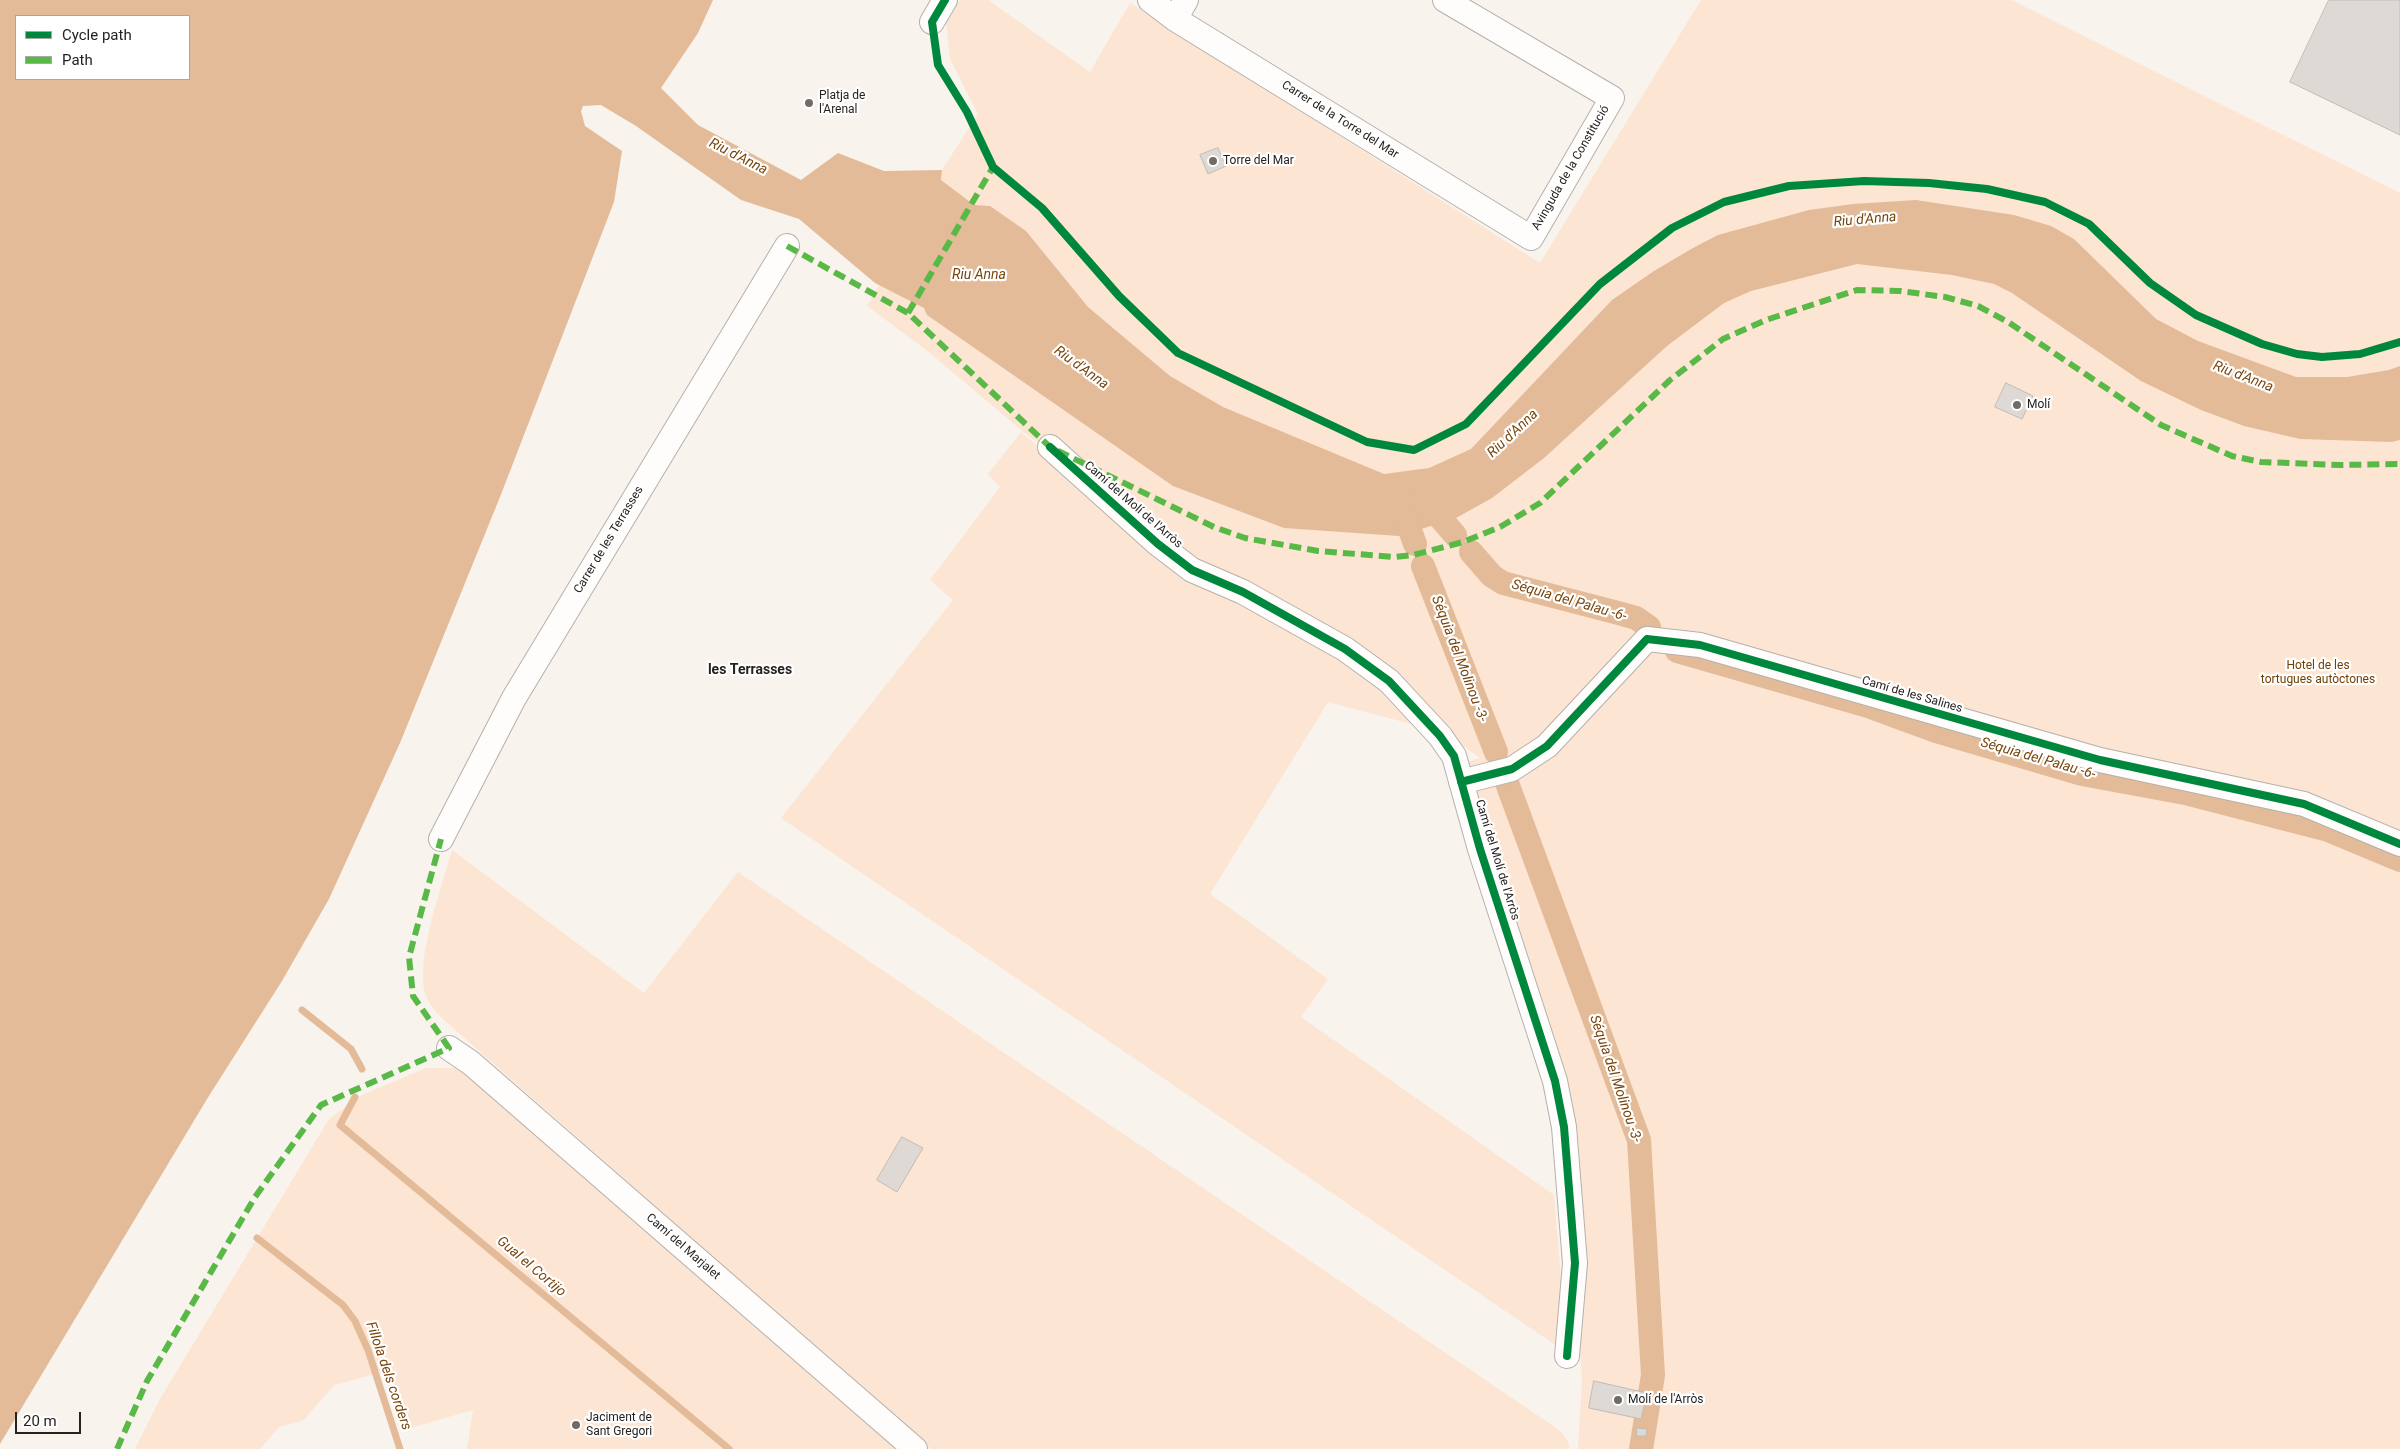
<!DOCTYPE html>
<html>
<head>
<meta charset="utf-8">
<style>
  body { margin:0 }
  #map { position:relative; width:2400px; height:1449px; overflow:hidden; background:#f9f3ed; font-family:Roboto,sans-serif }
  canvas { display:block }
  .legend { position:absolute; left:15px; top:15px; width:175px; height:65px; box-sizing:border-box; background:#fff; border:1px solid #a8a7a5; margin:0; padding:6px 9px; list-style:none; font-size:15px; color:#26221f }
  .legend li { display:flex; align-items:center; gap:10px; height:25px }
  .legend b { width:25px; border:1px solid #a8a7a5 }
  .scale { position:absolute; left:15px; top:1412px; width:66px; height:22px; box-sizing:border-box; border:2px solid #26221f; border-top:0; padding-left:6px; font-size:15px; line-height:18px; white-space:nowrap; color:#26221f; -webkit-text-stroke:4px #fff; paint-order:stroke }
</style>
</head>
<body>
<div id="map">
<canvas width="2400" height="1449"></canvas>
<ul class="legend">
<li><b style="height:6px;background:#00873e"></b>Cycle path</li>
<li><b style="height:6px;background:#58b947"></b>Path</li>
</ul>
<div class="scale">20 m</div>
</div>
<script>
const ctx = document.querySelector('canvas').getContext('2d');
ctx.lineJoin = 'round';
function fillPath(path, color) { ctx.fillStyle = color; ctx.fill(path, 'evenodd'); }
function stroke(path, color, width, dash) { ctx.strokeStyle = color; ctx.lineWidth = width; ctx.lineCap = dash ? 'butt' : 'round'; ctx.setLineDash(dash || []); ctx.stroke(path); }
function drawText(font, color, halo, rows, align = 'center') {
  ctx.font = font + ' Roboto,sans-serif'; ctx.lineWidth = 4.5; ctx.setLineDash([]); ctx.textBaseline = 'middle'; ctx.strokeStyle = halo; ctx.fillStyle = color; for (const [text, x, y, turn = 0] of rows) {
    ctx.save(); ctx.translate(x, y); ctx.rotate((+turn || 0) * Math.PI / 180); ctx.textAlign = isNaN(turn) ? turn : align; if (halo) ctx.strokeText(text, 0, 0); ctx.fillText(text, 0, 0); ctx.restore();
  }
}
const green = new Path2D(`
  M960 0H988L1090 72 1130 3 1540 263 1701 0H2011L2400 193V1449H1578L1582 1382 1566 1128 1461 764 1480 758 1213 567 1171 544 1099 483 1027 435 930 353 867 306 941 180 942 170 978 114 950 59 946 22Z
  M1021 432 1084 486 1172 567 1344 652 1419 726 1328 702 1210 894 1328 979 1301 1017 1554 1195 1567 1353 781 818 953 600 930 580 1000 487 988 474Z
  M452 850 644 993 738 872 1562 1432 1569 1444V1449H931L453 1028C443 1019 431 1009 426 996 414 963 442 886 452 850Z
  M426 1068H456L500 1100 896 1449H467L473 1410 403 1430 383 1372 334 1385 304 1420 279 1427 260 1449H135L160 1399 329 1119 362 1095Z`);
const water = new Path2D(`
  M0 0H713L698 33 661 88 698 125 801 180 838 153 884 171 942 170 941 180 974 205 990 206 1026 231 1088 307 1170 376 1223 407 1384 474 1429 468 1471 449 1612 300 1654 271 1693 248 1718 235 1809 210 1853 204 1916 200 2014 215 2051 226 2074 239 2156 319 2198 341 2296 377H2347L2389 370 2400 366V440L2392 442 2300 439 2244 426 2201 410 2141 381 2012 293 1994 284 1952 275 1857 264 1751 291 1724 303 1667 346 1544 458 1492 498 1456 518 1399 536 1284 528 1173 486 927 315 924 308 875 283 799 219 741 200 636 126 601 105 583 106 581 111 585 126 622 151 614 202 500 497 400 743 329 899 282 981 207 1099 0 1444ZM189 16V79H16V16Z`);
const stream = new Path2D(`
  M302 1010 351 1049 362 1069
  M355 1097 340 1125 729 1449
  M257 1238 343 1305 355 1321 368 1350 400 1449`);
const canal = new Path2D(`
  M1423 498 1455 535
  M1401 505 1415 544
  M1471 552 1492 576 1503 583 1622 614 1636 618 1649 627
  M1423 566 1496 752
  M1677 651 1868 706 1936 731 2082 774 2185 793 2328 830 2400 860
  M1507 783 1639 1140 1653 1375 1641 1449`);
const building = new Path2D(`
  M2329 0H2400V135L2290 82Z
  M1218 148 1226 166 1208 174 1200 155Z
  M2006 383 2033 396 2022 419 1995 407Z
  M902 1137 923 1148 897 1192 877 1180Z
  M1594 1381 1647 1393 1641 1419 1589 1408Z
  M1637 1428 1647 1429 1646 1436H1637Z`);
const street = new Path2D(`
  M1150 0 1175 19 1531 238 1612 98 1445 0
  M1175 19 1186 0
  M932 22 945 0
  M1050 447 1158 544 1192 570 1243 592 1345 649 1389 681 1440 736 1454 756 1480 849 1555 1081 1564 1127 1575 1263 1567 1356
  M1461 782 1512 769 1547 746 1647 639 1700 645 2100 760 2304 804 2400 844
  M441 839 514 698 787 246
  M449 1048 471 1063 915 1449`);
const quiet = new Path2D(`
  M787 246 908 313 1050 447 1214 527 1245 538 1318 551 1395 557 1413 555 1463 542 1500 527 1540 503 1670 380 1723 339 1766 320 1857 290 1900 291 1945 297 1978 306 2008 322 2161 425 2232 456 2261 462 2341 465 2400 464
  M908 313 993 167
  M117 1449 147 1381 255 1197 321 1105 449 1048 413 996 409 957 441 839`);
const cycleway = new Path2D(`
  M945 0 932 22 938 65 967 112 993 167 1042 208 1119 296 1178 353 1367 442 1414 450 1466 424 1600 284 1672 228 1724 202 1789 186 1864 181 1929 183 1987 189 2045 202 2089 224 2150 283 2196 315 2262 344 2297 354 2322 357 2360 354 2400 342
  M1050 447 1158 544 1192 570 1243 592 1345 649 1389 681 1440 736 1454 756 1480 849 1555 1081 1564 1127 1575 1263 1567 1356
  M1461 782 1512 769 1547 746 1647 639 1700 645 2100 760 2304 804 2400 844`);
const markers = [
  [809,103,5,"#706b67"],
  [1213,161,5,"#706b67"],
  [2017,405,5,"#706b67"],
  [1618,1400,5,"#706b67"],
  [576,1425,5,"#706b67"]
];
const poiNames = [
  ["Platja de",819,96],
  ["l'Arenal",819,110],
  ["Torre del Mar",1223,161],
  ["Molí",2027,405],
  ["Molí de l'Arròs",1628,1400],
  ["Jaciment de",586,1418],
  ["Sant Gregori",586,1432]
];
const streetNames = [
  ["Carrer de la Torre del Mar",1340,120,32],
  ["Avinguda de la Constitució",1571,168,-60],
  ["Camí del Molí de l'Arròs",1133,505,41],
  ["Carrer de les Terrasses",609,540,-59],
  ["Camí de les Salines",1912,695,16],
  ["Camí del Molí de l'Arròs",1497,860,73],
  ["Camí del Marjalet",683,1247,41]
];
const parkNames = [
  ["Hotel de les",2318,666],
  ["tortugues autòctones",2318,680]
];
const waterNames = [
  ["Riu d'Anna",738,157,27],
  ["Riu d'Anna",1865,220,-5],
  ["Riu Anna",979,275],
  ["Riu d'Anna",1081,368,36],
  ["Riu d'Anna",2243,377,21],
  ["Riu d'Anna",1513,434,-43],
  ["Séquia del Palau -6-",1569,601,16],
  ["Séquia del Molinou -3-",1459,659,69],
  ["Séquia del Palau -6-",2038,759,16],
  ["Séquia del Molinou -3-",1615,1079,71],
  ["Gual el Cortijo",531,1267,40],
  ["Fillola dels corders",388,1376,71]
];
const neighbourhoodNames = [
  ["les Terrasses",750,670]
];
fillPath(green, '#fce5d2');
fillPath(water, '#e3bb98');
stroke(stream, '#e3bb98', 7);
stroke(canal, '#e3bb98', 24);
fillPath(building, '#ded9d4');
stroke(building, '#c1bcb8', 1);
stroke(street, '#b5b0ac', 26);
stroke(street, '#fefdfc', 24);
stroke(quiet, '#58b947', 6, [12, 6]);
stroke(cycleway, '#00873e', 8);
for (const [x, y, r, color] of markers) { const dot = new Path2D(); dot.arc(x, y, r, 0, 2 * Math.PI); ctx.fillStyle = color; ctx.fill(dot); stroke(dot, '#fff', 2); }
drawText('12px', '#26221f', '#fff', poiNames, 'left');
drawText('12px', '#26221f', '#fff', streetNames);
drawText('12px', '#724004', '#fff', parkNames);
drawText('italic 14px', '#78450d', '#fff', waterNames);
drawText('bold 14px', '#26221f', '#fff', neighbourhoodNames);
</script>
</body>
</html>
